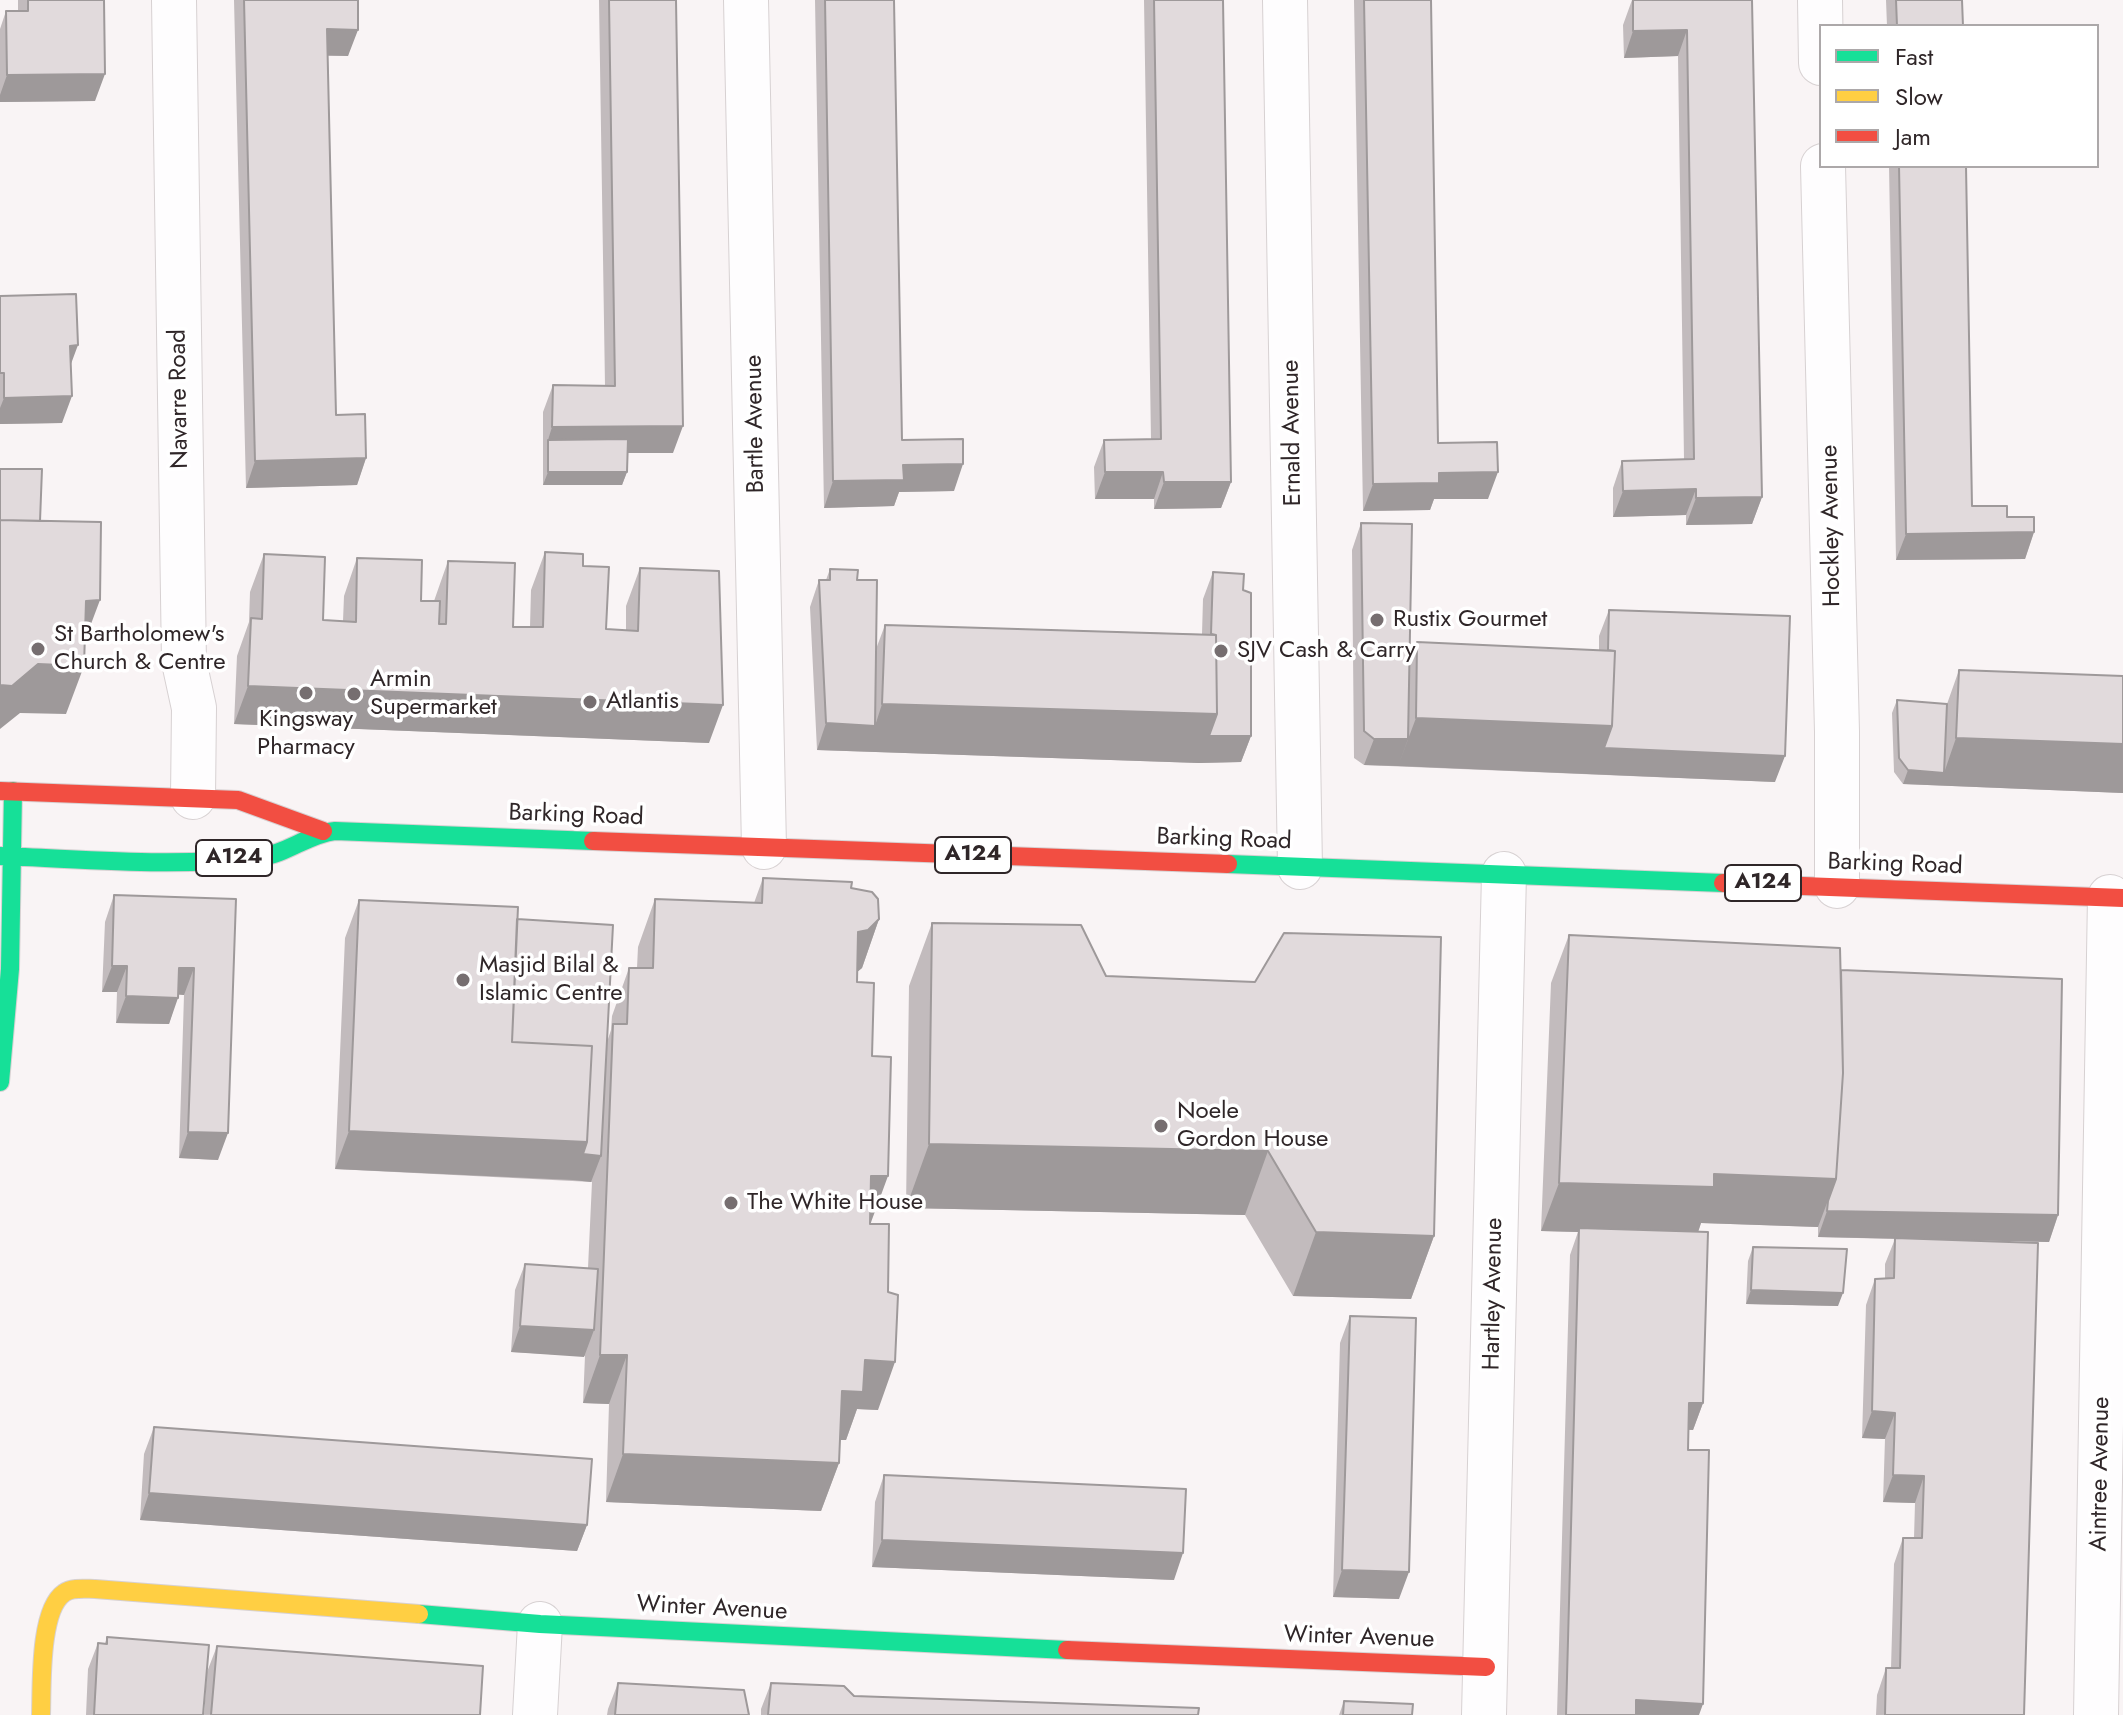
<!DOCTYPE html>
<html>
<head>
<meta charset="utf-8">
<style>
  body { margin:0 }
  #map { position:relative; width:2123px; height:1715px; overflow:hidden; background:#f9f4f5; font-family:Jost,sans-serif }
  canvas { display:block }
  .legend { position:absolute; left:1819px; top:24px; width:280px; height:144px; box-sizing:border-box; background:#fff; border:2px solid #aca8a9; margin:0; padding:10px 14px; list-style:none; font-size:24px; color:#2f2628 }
  .legend li { display:flex; align-items:center; gap:16px; height:40px }
  .legend b { width:40px; border:2px solid #aca8a9 }
</style>
</head>
<body>
<div id="map">
<canvas width="2123" height="1715"></canvas>
<ul class="legend">
<li><b style="height:10px;background:#16e098"></b>Fast</li>
<li><b style="height:10px;background:#ffcf43"></b>Slow</li>
<li><b style="height:10px;background:#f24e42"></b>Jam</li>
</ul>
</div>
<script>
const ctx = document.querySelector('canvas').getContext('2d');
ctx.lineJoin = 'round';
function stroke(path, color, width, dash) { ctx.strokeStyle = color; ctx.lineWidth = width; ctx.lineCap = dash ? 'butt' : 'round'; ctx.setLineDash(dash || []); ctx.stroke(path); }
function fillPath(path, color) { ctx.fillStyle = color; ctx.fill(path, 'evenodd'); }
function drawText(font, color, halo, rows, align = 'center') {
  ctx.font = font + ' Jost,sans-serif'; ctx.lineWidth = 7; ctx.setLineDash([]); ctx.textBaseline = 'middle'; ctx.strokeStyle = halo; ctx.fillStyle = color; for (const [text, x, y, turn = 0] of rows) {
    ctx.save(); ctx.translate(x, y); ctx.rotate((+turn || 0) * Math.PI / 180); ctx.textAlign = isNaN(turn) ? turn : align; if (halo) ctx.strokeText(text, 0, 0); ctx.fillText(text, 0, 0); ctx.restore();
  }
}
const street = new Path2D(`
  M174 0 184 662 194 708 193 797
  M746 0 764 847
  M1285 0 1300 867
  M1820 0 1821 63
  M1823 166 1837 732V886
  M535 1715 540 1624
  M1484 1715 1504 874
  M2096 1715 2110 897`);
const fast = new Path2D(`
  M0 856C86 859 174 868 260 857 287 854 308 834 335 831L593 841
  M1228 864 1723 883
  M0 1082 10 969 13 791
  M419 1614 540 1624 1067 1650`);
const slow = new Path2D(`
  M41 1715C42 1687 39 1610 64 1593 72 1587 86 1589 95 1589L419 1614`);
const jam = new Path2D(`
  M0 791 238 800 323 831
  M593 841 1228 864
  M1723 883 2123 898
  M1067 1650 1486 1667`);
const wall = new Path2D(`
  M18 0H104L95 101 0 102V29L6 11H18Z
  M234 0H358L348 56H328L336 415 366 458 357 485 246 488Z
  M599 0H676L673 453H627V472L622 485H543V412L553 385 605 386Z
  M815 0H894L902 440 954 491 899 492 894 506 824 508Z
  M1144 0H1223L1231 482 1221 508 1154 509V499H1095L1094 467 1104 440 1151 439Z
  M1354 0H1431L1438 443 1488 499H1434L1430 510 1363 511Z
  M1632 0H1752L1762 497 1752 524 1686 525V515L1613 517V488L1622 461 1684 459 1678 56 1624 58 1623 25Z
  M1886 0H1962L1963 26H1887Z
  M1889 166H1966L1972 506 2034 532 2025 559 1896 560Z
  M0 296 71 364 62 423 0 424Z
  M1361 523 1409 662 1417 642 1599 650V636L1609 610 1775 782 1364 765 1354 758 1352 550Z
  M545 552 583 566 606 629 626 630V606L640 568 709 743 234 724 237 656 249 622 250 592 264 554 323 620 343 621 344 596 357 558 421 601H434L448 561 513 627H530L531 590Z
  M830 569 857 580 876 649 885 625 1202 634 1203 599 1213 572 1243 590 1251 736 1241 762 1199 763 817 750 810 607 819 580H826Z
  M1959 670 2123 676V793L1903 784 1894 772 1892 713 1897 700 1947 704Z
  M763 878 851 888 879 919 862 968 857 972V982L872 1056 870 1224 878 1410 857 1409 846 1440H840L839 1463 821 1511 606 1502 609 1404 583 1403 585 1356 511 1352 515 1290 525 1264 588 1268 592 1182 335 1169 345 938 359 900 517 919 607 1042 611 1030 612 1016 629 968H637L638 947 655 899 754 903Z
  M114 895 236 899 218 1160 179 1158 184 995 178 994 169 1024 116 1023 117 992H102L105 922Z
  M932 923 1106 976 1434 1236 1411 1299 1293 1296 1245 1215 906 1208 909 986Z
  M1569 935 1841 970 2058 1215 2049 1242 1975 1240 2024 1715H1876L1877 1695 1886 1668H1891L1894 1564 1903 1538H1914L1915 1503 1883 1502 1885 1439 1862 1438 1866 1305 1875 1279 1885 1278V1264L1895 1239 1818 1237V1227L1701 1223 1698 1232 1703 1403 1693 1430H1688V1450L1699 1715H1557L1570 1255 1578 1232 1541 1231 1551 983Z
  M1753 1247 1838 1306 1746 1304 1748 1261Z
  M1350 1316 1399 1599 1333 1597 1340 1343Z
  M154 1427 587 1525 577 1551 140 1520 144 1454Z
  M884 1475 1174 1580 872 1567 875 1502Z
  M107 1637 203 1715H86L88 1669 98 1643H105Z
  M217 1646 480 1715H204L207 1672Z
  M618 1683 749 1715H607L608 1709Z
  M771 1683 854 1696 1198 1715H761V1709Z
  M1344 1701 1412 1715H1339Z`);
const shadedWall = new Path2D(`
  M327 29 358 30 348 56 317 55Z
  M1687 30 1678 56 1624 58 1633 31Z
  M105 74 95 101 0 102V95L7 75Z
  M78 345 68 372 70 346Z
  M72 396 62 423 0 424V408L4 398Z
  M683 426 673 453H548V440L552 427Z
  M366 458 357 485 246 488 255 461Z
  M963 464 954 491 899 492 894 506 824 508 833 481 903 465Z
  M548 472H627L622 485H543Z
  M1105 472H1163L1154 499H1095Z
  M1498 472 1488 499H1434L1430 510 1363 511 1373 484 1439 473Z
  M1164 482H1231L1221 508 1154 509Z
  M1696 489 1686 515 1613 517 1623 491Z
  M1762 497 1752 524 1686 525 1696 498Z
  M2034 532 2025 559 1896 560 1906 534Z
  M100 600 82 648 86 601Z
  M38 664 84 666 66 714 20 713 0 729V685Z
  M248 686 723 705 709 743 234 724Z
  M882 704 1217 714 1251 736 1241 762 1199 763 817 750 826 723 875 726Z
  M1416 718 1612 726 1785 756 1775 782 1398 766Z
  M1956 738 2123 744V793L1903 784 1908 770 1944 773Z
  M1374 739H1408L1398 766 1364 765Z
  M879 919 862 968 850 978 858 932Z
  M112 966H127L117 992H102Z
  M179 968H194L184 995 170 994Z
  M126 996 178 998 169 1024 116 1023Z
  M349 1131 587 1142 601 1156 591 1182 573 1180 335 1169Z
  M188 1132 228 1133 218 1160 179 1158Z
  M929 1144 1268 1151 1245 1215 906 1208Z
  M1714 1174 1836 1179 1818 1227 1701 1223 1697 1235 1579 1228 1578 1232 1541 1231 1559 1183Z
  M871 1176H888L870 1225Z
  M1827 1211 2058 1215 2049 1242 1818 1237Z
  M1316 1232 1434 1236 1411 1299 1293 1296Z
  M1751 1290 1843 1293 1838 1306 1746 1304Z
  M520 1326 594 1330 584 1357 511 1352Z
  M600 1355H627L609 1404 583 1403Z
  M865 1360 895 1362 878 1410 857 1409 846 1440H824L842 1391Z
  M1689 1403H1703L1693 1430 1679 1429Z
  M1872 1411 1895 1413 1885 1439 1862 1438Z
  M623 1454 839 1463 821 1511 606 1502Z
  M1893 1475 1924 1476 1915 1503 1883 1502Z
  M149 1493 587 1525 577 1551 140 1520Z
  M882 1540 1183 1553 1174 1580 872 1567Z
  M1342 1570 1409 1572 1399 1599 1333 1597Z
  M1636 1700 1703 1704 1699 1715H1631Z`);
const building = new Path2D(`
  M28 0H104L105 74 7 75 6 11H28Z
  M244 0H358V30L327 29 336 415 365 414 366 458 255 461Z
  M609 0H676L683 426 552 427 553 385 615 386Z
  M825 0H894L902 440 963 439V464L903 465 904 480 833 481Z
  M1154 0H1223L1231 482H1164L1163 472H1105L1104 440 1161 439Z
  M1364 0H1431L1438 443 1497 442 1498 472 1439 473V483L1373 484Z
  M1633 0H1752L1762 497 1696 498V489L1623 491 1622 461 1694 459 1687 30 1633 31Z
  M1896 0H1962L1963 26H1897Z
  M1899 166H1966L1972 506H2007V517H2034V532L1906 534Z
  M76 294 78 345 70 346 72 396 4 398V373H0V296Z
  M628 439 627 472H548V440Z
  M0 469H42L40 521 0 520Z
  M0 520 101 522 100 600 86 601 84 666 38 664 12 686 0 685Z
  M1361 523 1412 524 1408 739H1374L1364 731Z
  M545 552 583 554V566L609 567 606 629 638 631 640 568 719 571 723 705 248 686 251 618 262 619 264 554 325 557 323 620 356 622 357 558 422 560 421 601H440L439 624H446L448 561 515 563 513 627H543Z
  M830 569 858 570 857 580H877L875 726 826 723 819 580H830Z
  M1213 572 1244 574 1243 590 1251 593V736H1209L1217 714 1216 635 1211 634Z
  M1609 610 1790 616 1785 756 1604 748 1612 726 1615 651 1608 650Z
  M885 625 1216 635 1217 714 882 704Z
  M1417 642 1615 651 1612 726 1416 718Z
  M1959 670 2123 676V744L1956 738Z
  M1897 700 1947 704 1944 773 1908 770 1899 758Z
  M763 878 852 882 851 888 872 892 878 899 879 919 868 930 858 932 857 982 874 983 872 1056 891 1057 888 1176H871L870 1224H889L888 1292 898 1295 895 1362 865 1360 863 1392 842 1391 839 1463 623 1454 627 1355H600L613 1024H627L629 968H653L655 899 762 903Z
  M114 895 236 899 228 1133 188 1132 194 968H179L178 998 126 996 127 966H112Z
  M359 900 518 907 512 1042 592 1046 587 1142 349 1131Z
  M517 919 613 925 601 1156 583 1154 587 1142 592 1046 512 1042Z
  M932 923 1081 925 1106 976 1229 981 1255 982 1284 933 1441 937 1434 1236 1316 1232 1268 1151 929 1144Z
  M1569 935 1840 948 1843 1073 1836 1179 1714 1174V1187L1559 1183Z
  M1841 970 2062 979 2058 1215 1827 1211 1828 1201 1836 1179 1843 1073Z
  M1579 1228 1708 1232 1703 1403H1689L1688 1450H1709L1703 1704 1636 1700V1715H1660H1566Z
  M1895 1238 2038 1243 2024 1715H1885L1886 1668H1900L1903 1538H1922L1924 1476 1893 1475 1895 1413 1872 1411 1875 1279 1894 1278Z
  M1753 1247 1847 1249 1843 1293 1751 1290Z
  M525 1264 598 1269 594 1330 520 1326Z
  M1350 1316 1416 1318 1409 1572 1342 1570Z
  M154 1427 592 1459 587 1525 149 1493Z
  M884 1475 1186 1489 1183 1553 882 1540Z
  M107 1637 209 1645 203 1715H94L98 1643 107 1644Z
  M217 1646 483 1666 480 1715H211Z
  M618 1683 744 1690 749 1715H615Z
  M771 1683 844 1686 854 1696 1199 1708 1198 1715H768Z
  M1344 1701 1413 1704 1412 1715H1343Z`);
const markers = [
  [1377,620,8,"#766e70"],
  [38,649,8,"#766e70"],
  [1221,651,8,"#766e70"],
  [306,693,8,"#766e70"],
  [354,694,8,"#766e70"],
  [590,702,8,"#766e70"],
  [463,980,8,"#766e70"],
  [1161,1126,8,"#766e70"],
  [731,1203,8,"#766e70"]
];
const shields = [
  [973,855,76],
  [234,858,76],
  [1763,883,76]
];
const shieldNames = [
  ["A124",973,855],
  ["A124",234,858],
  ["A124",1763,883]
];
const streetNames = [
  ["Navarre Road",180,399,-91],
  ["Bartle Avenue",756,424,-91],
  ["Ernald Avenue",1293,433,-91],
  ["Hockley Avenue",1832,526,-91],
  ["Barking Road",576,816,2],
  ["Barking Road",1224,840,2],
  ["Barking Road",1895,865,2],
  ["Hartley Avenue",1494,1294,-89],
  ["Aintree Avenue",2101,1474,-89],
  ["Winter Avenue",712,1609,3],
  ["Winter Avenue",1359,1638,2]
];
const poiNames = [
  ["Rustix Gourmet",1393,620],
  ["St Bartholomew's",54,635],
  ["Church & Centre",54,663],
  ["SJV Cash & Carry",1237,651],
  ["Armin",370,680],
  ["Supermarket",370,708],
  ["Atlantis",606,702],
  ["Kingsway",306,720,"center"],
  ["Pharmacy",306,748,"center"],
  ["Masjid Bilal &",479,966],
  ["Islamic Centre",479,994],
  ["Noele",1177,1112],
  ["Gordon House",1177,1140],
  ["The White House",747,1203]
];
stroke(street, '#d7d1d2', 46);
stroke(fast, '#d7d1d2', 20);
stroke(slow, '#d7d1d2', 20);
stroke(jam, '#d7d1d2', 20);
stroke(street, '#fefdfe', 44);
stroke(fast, '#16e098', 18);
stroke(slow, '#ffcf43', 18);
stroke(jam, '#f24e42', 18);
fillPath(wall, '#c2bbbd');
fillPath(shadedWall, '#9e999a');
fillPath(building, '#e1dadc');
stroke(building, '#9e999a', 2);
for (const [x, y, r, color] of markers) { const dot = new Path2D(); dot.arc(x, y, r, 0, 2 * Math.PI); ctx.fillStyle = color; ctx.fill(dot); stroke(dot, '#fff', 3); }
for (const [x, y, w] of shields) { const box = new Path2D(); box.roundRect(x - w / 2, y - 18, w, 36, 6); ctx.fillStyle = '#fff'; ctx.fill(box); stroke(box, '#2f2628', 2); }
drawText('bold 22px', '#2f2628', null, shieldNames);
drawText('24px', '#2f2628', '#fff', streetNames);
drawText('24px', '#2f2628', '#fff', poiNames, 'left');
</script>
</body>
</html>
